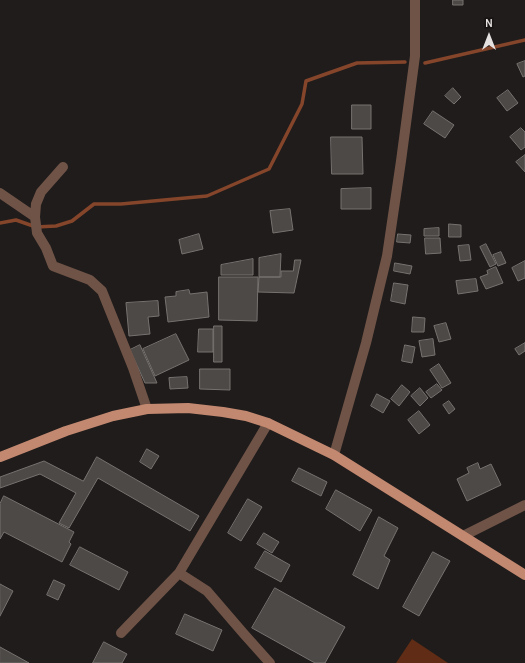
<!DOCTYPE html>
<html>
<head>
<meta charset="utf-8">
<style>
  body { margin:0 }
  #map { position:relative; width:525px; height:663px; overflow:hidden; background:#1f1c1b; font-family:Karla,sans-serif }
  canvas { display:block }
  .north { position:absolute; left:469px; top:16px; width:40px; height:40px; -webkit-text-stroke:3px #161312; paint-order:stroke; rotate:0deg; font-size:11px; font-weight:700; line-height:16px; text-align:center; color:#e4e1e0 }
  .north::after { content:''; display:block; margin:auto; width:14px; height:18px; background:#e4e1e0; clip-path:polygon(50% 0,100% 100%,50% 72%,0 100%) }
</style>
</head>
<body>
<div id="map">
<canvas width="525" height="663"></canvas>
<div class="north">N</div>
</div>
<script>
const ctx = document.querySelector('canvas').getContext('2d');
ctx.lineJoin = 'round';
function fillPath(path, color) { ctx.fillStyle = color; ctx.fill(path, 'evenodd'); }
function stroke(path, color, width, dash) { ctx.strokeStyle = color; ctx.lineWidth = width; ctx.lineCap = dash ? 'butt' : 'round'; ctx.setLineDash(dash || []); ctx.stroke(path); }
const green = new Path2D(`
  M412 639 448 663H396Z`);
const stream = new Path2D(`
  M425 63 525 40
  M0 223 16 220 36 227 56 226 72 221 94 204H121L207 196 269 169 302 104 306 81 357 63 405 62`);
const building = new Path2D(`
  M453 0H463V5H453Z
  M525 61V76L523 77 517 64Z
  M453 88 461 97 454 104 445 96Z
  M508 90 518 103 507 111 497 98Z
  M352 105H371V129H352Z
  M433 111 454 125 445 138 424 124Z
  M521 128 525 132V147L521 150 510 137Z
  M331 137H362L363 174H332Z
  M525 155V172L516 162Z
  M371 188V209H341V189Z
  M290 209 293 230 273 233 270 211Z
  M449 224 461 225V237H449Z
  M439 228V236H424V229Z
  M199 234 203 249 182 254 179 240Z
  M398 234 411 235 410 243 397 242Z
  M425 238H440L441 253 426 254Z
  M486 244 496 264 490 267 480 247Z
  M469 245 471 260 460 261 458 246Z
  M501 252 506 263 498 266 493 255Z
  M281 254 280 277H259V258Z
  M253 259V275H221V265Z
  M295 260H301L294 293 258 292 259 277H281V271H293Z
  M525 261V278L518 281 512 268Z
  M395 263 412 266 410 274 394 271Z
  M496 267 503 283 486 289 480 277 488 274 487 271Z
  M219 277H258L257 321 219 320Z
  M476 279 478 291 458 294 456 281Z
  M394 283 408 285 405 304 391 301Z
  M189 290 190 294 207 292 209 317 168 322 165 297 176 296V292Z
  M158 301 159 316 148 317 150 334 129 336 126 303Z
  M413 317 425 318 424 332H412Z
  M446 323 451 339 439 342 434 326Z
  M214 326H222V362H214Z
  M199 329H213V352H198Z
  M176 334 189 360 155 376 143 349Z
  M433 339 435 355 422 357 419 341Z
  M525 343V351L519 355 515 349Z
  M140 345 157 383H145L130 350Z
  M405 345 415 347 412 363 402 361Z
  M439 364 451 383 442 388 430 370Z
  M200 369H230V390L200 389Z
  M187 377 188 388 170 389 169 378Z
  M437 384 442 390 431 398 426 392Z
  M402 385 410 392 399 406 391 399Z
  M420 388 428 398 420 406 411 396Z
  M377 394 390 401 383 413 371 406Z
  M449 401 455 409 449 414 443 405Z
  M419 411 430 425 419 434 408 420Z
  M147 449 159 456 151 469 140 462Z
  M97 457 199 516 190 531 98 478 69 528 59 523 76 493 40 474 0 488V477L44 461 83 481Z
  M478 463 480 469 491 464 501 485 467 501 457 479 469 473 467 468Z
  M299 468 327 482 321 496 292 481Z
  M336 490 372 510 360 531 326 509Z
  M4 496 74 532 69 542 71 544 62 562 4 532 0 539V504Z
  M248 499 262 507 241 541 228 533Z
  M379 517 398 528 384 556 390 560 378 589 353 575Z
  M264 533 279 542 272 553 257 544Z
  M80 547 128 572 119 590 70 565Z
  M265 551 290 565 281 582 255 568Z
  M433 552 450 561 419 616 403 607Z
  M54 580 65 585 58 600 47 595Z
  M0 584 13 591 0 616Z
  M275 588 345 627 325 663H315L252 628Z
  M185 614 222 630 213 651 176 634Z
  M104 642 127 654 122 663H93Z
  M0 647 29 663H0Z`);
const minor = new Path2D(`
  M63 167 41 192 36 204 35 217 37 233 46 248 53 266 90 280 102 291 133 368 147 409
  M0 193 35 217
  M334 455 366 343 387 256 401 161 415 56V0
  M463 536 525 505
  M179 573 207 591 244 634 270 663
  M121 633 179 573 268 423`);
const major = new Path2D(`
  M0 457 66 431 113 416 147 409 188 408 223 412 246 416 268 423 334 455 525 575`);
fillPath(green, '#602c15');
stroke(stream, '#84452b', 3.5);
fillPath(building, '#4d4947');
stroke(building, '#767270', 1);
stroke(minor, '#6f5347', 10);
stroke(major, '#c38870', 10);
</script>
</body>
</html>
